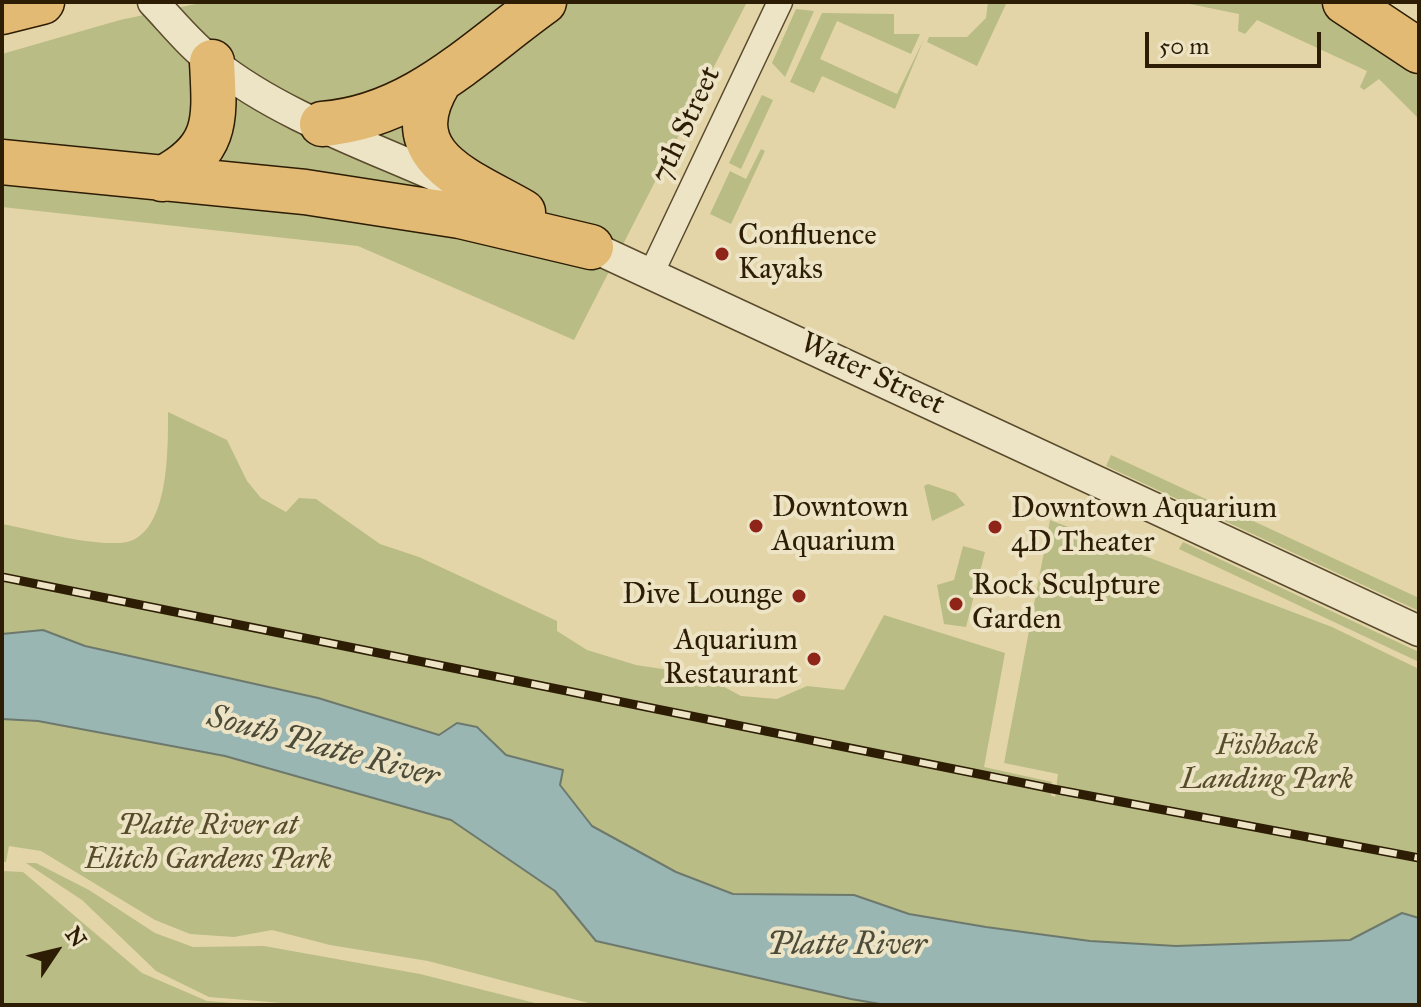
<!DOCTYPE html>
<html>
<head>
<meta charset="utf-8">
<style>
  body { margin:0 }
  #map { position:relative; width:1421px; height:1007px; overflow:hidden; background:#e3d5a8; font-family:"IM FELL Great Primer",serif }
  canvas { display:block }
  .frame { position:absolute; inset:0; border:4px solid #2d1d04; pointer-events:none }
  .north { position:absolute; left:16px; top:911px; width:80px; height:80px; -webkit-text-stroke:6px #ede4c6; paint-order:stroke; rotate:55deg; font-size:22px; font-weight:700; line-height:32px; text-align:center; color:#2d1d04 }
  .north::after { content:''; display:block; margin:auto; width:28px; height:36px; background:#2d1d04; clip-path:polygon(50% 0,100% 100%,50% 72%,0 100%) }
  .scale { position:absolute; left:1145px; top:32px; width:176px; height:36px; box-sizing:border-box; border:4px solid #2d1d04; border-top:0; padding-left:10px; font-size:24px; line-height:28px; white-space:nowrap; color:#2d1d04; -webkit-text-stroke:6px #ede4c6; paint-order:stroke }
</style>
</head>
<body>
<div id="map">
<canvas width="1421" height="1007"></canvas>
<div class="frame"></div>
<div class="north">N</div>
<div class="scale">50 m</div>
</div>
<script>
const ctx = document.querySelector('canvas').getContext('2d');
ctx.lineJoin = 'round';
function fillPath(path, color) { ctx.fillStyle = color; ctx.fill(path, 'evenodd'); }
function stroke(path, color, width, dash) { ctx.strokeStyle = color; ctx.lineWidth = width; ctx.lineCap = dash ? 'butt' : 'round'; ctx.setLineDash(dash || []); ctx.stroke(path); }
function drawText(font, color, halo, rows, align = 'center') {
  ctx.font = font + ' "IM FELL Great Primer",serif'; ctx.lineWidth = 8; ctx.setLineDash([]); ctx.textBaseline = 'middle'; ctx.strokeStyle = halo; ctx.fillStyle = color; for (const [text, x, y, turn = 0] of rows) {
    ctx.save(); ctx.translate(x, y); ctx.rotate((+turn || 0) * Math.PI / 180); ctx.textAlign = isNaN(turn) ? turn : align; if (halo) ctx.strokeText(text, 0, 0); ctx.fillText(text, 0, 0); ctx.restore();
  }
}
const green = new Path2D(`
  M205 2H747L574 340 358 246 2 207V54L120 20Z
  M988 2H1007L977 66 927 42 929 37H967L986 18Z
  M1180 2H1322L1419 63V119L1379 79 1364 90 1360 87 1367 71 1257 20 1245 34 1238 31 1239 14Z
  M796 9 814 11 785 77 772 63Z
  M822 13 894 14V34H920L911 54 837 21 820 59 897 94 924 39 895 109 822 76 814 93 790 82Z
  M762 95 773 100 741 169 729 163Z
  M761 149 765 151 731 224 710 214 730 171 746 179Z
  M168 412 227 440 247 481 261 498 286 512 299 498 316 499 380 544 419 557 557 621V631L587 650 636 665 702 675 741 696 777 699 807 686 844 690 884 615 1005 653 984 767 1052 782 1051 795 1055 797 1058 774 1004 763 1050 520 1332 627 1419 669V918L1402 913 1350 940 1176 946 1090 941 986 927 909 914 854 895 733 894 676 872 592 826 560 785 562 770 506 755 477 727 457 723 439 735 318 698 85 646 43 631 2 634V524C39 531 80 544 118 543 170 543 168 449 168 412Z
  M1111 455 1419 598V611L1106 466Z
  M928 484 955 493 965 505 932 521 924 486Z
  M1183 542 1419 652V662L1179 549Z
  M963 546 985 552 966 627 944 624 937 585 954 580Z
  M2 719 38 721 225 756 451 820 555 891 596 941 884 1005H596L428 961 330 945 272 930 234 937 190 934 155 920 41 851 9 846 6 862H2Z
  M26 863H36L89 890 155 933 193 947 264 946 420 974 543 1005H307L209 997 156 971 82 900Z
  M2 871 23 872 142 973 207 1001 259 1005H2Z`);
const water = new Path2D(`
  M43 630 85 646 318 698 439 735 457 723 477 727 506 755 563 770 560 785 592 826 676 872 733 894 854 895 909 914 986 927 1090 941 1176 946 1350 940 1402 913 1419 918V1005H886L851 999 596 941 555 891 451 820 225 756 38 721 2 719V634Z`);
const minor = new Path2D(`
  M651 274 780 2`);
const tertiary = new Path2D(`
  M153 2C173 23 191 46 214 63 281 117 378 149 456 185
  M573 238 1419 631`);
const motorway = new Path2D(`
  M1345 2 1419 51
  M2 12 42 2
  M439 82C394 157 468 180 523 212
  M322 124C413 117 473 53 544 2
  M2 162 305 192 460 216 591 247
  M162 179C219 149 215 120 212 62`);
const rail = new Path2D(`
  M2 577 1053 789 1419 858`);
const markers = [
  [722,254,8,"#8f2418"],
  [756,526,8,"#8f2418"],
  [995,527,8,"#8f2418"],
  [799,596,8,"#8f2418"],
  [956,604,8,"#8f2418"],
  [814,659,8,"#8f2418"]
];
const streetNames = [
  ["7th Street",687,125,-65],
  ["Water Street",872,375,25]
];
const poiNames = [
  ["Confluence",738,237],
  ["Kayaks",738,271],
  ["Downtown",772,509],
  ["Aquarium",772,543],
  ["Downtown Aquarium",1011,510],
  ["4D Theater",1011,544],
  ["Rock Sculpture",972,587],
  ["Garden",972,621],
  ["Dive Lounge",783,596,"right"],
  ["Aquarium",798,642,"right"],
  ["Restaurant",798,676,"right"]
];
const parkNames = [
  ["Fishback",1267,747],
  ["Landing Park",1267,781],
  ["Platte River at",208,827],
  ["Elitch Gardens Park",208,861]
];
const waterNames = [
  ["South Platte River",323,748,15],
  ["Platte River",847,946]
];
fillPath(green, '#b9bc84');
fillPath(water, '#99b6b3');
stroke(water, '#6e796d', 2);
stroke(minor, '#5a4b2d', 27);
stroke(tertiary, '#5a4b2d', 33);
stroke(motorway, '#2d1d04', 47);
stroke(minor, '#ede4c6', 24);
stroke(tertiary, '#ede4c6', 30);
stroke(motorway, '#e2ba74', 44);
stroke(rail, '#2d1d04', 9);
stroke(rail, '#ede4c6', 6, [18]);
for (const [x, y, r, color] of markers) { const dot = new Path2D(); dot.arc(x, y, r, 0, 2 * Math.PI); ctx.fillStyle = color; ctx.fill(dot); stroke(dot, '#ede4c6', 3); }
drawText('30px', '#2d1d04', '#ede4c6', streetNames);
drawText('30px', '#2d1d04', '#ede4c6', poiNames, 'left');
drawText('italic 30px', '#574d2a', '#ede4c6', parkNames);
drawText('italic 32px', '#4d4b39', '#ede4c6', waterNames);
</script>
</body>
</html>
